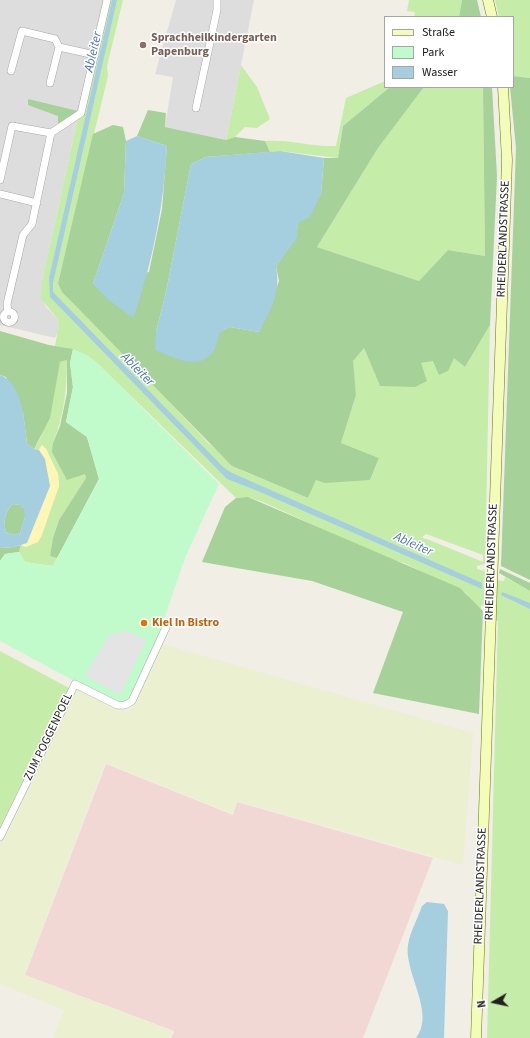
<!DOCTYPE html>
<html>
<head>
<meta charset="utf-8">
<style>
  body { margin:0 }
  #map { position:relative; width:530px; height:1038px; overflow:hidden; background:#f1eee6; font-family:"Source Sans 3",sans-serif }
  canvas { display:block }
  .legend { position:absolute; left:384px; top:16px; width:130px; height:72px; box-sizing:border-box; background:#fff; border:1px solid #a6a6a6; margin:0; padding:5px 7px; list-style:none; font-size:12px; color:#202020 }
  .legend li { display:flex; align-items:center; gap:8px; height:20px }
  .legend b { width:20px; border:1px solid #a6a6a6 }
  .north { position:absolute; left:474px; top:982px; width:40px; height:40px; -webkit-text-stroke:3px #fff; paint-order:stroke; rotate:261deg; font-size:11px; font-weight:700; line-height:16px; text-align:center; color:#202020 }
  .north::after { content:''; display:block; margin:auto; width:14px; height:18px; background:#202020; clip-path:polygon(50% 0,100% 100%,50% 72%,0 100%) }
</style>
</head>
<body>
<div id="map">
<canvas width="530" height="1038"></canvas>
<ul class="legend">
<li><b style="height:5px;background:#f4fcb9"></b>Straße</li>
<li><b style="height:11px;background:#c2fbcb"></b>Park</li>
<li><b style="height:11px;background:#a5cedf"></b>Wasser</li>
</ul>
<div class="north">N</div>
</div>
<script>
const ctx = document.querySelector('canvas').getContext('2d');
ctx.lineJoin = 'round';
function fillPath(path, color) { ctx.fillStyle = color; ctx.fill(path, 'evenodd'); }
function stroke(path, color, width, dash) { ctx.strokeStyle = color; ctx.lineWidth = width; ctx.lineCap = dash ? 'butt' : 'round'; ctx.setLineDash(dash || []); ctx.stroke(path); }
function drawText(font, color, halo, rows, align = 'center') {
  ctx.font = font + ' "Source Sans 3",sans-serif'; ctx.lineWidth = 3; ctx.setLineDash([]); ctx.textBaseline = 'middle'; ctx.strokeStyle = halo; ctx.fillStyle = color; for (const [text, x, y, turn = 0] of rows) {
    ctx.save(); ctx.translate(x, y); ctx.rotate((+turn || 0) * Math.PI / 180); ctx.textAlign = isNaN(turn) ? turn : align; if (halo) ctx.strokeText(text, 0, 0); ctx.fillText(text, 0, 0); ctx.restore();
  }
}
const residential = new Path2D(`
  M0 0H104L42 281V297L46 307 57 318 59 323 58 332 55 338 0 325Z
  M176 0H254L226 140 165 127 173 77 155 74Z`);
const commercial = new Path2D(`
  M106 764 233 815 237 802 433 858 363 1038H171L174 1031 25 975Z`);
const farmland = new Path2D(`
  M162 644 473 733 463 865 237 801 233 814 105 763 25 975 173 1031 170 1038H53L64 1010 0 984V844L77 687 128 713Z`);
const grass = new Path2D(`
  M108 0H123L107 66 108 76 58 282 208 443 243 471 308 498 316 480H370L379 458 341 443 356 395 352 361 364 348 380 386 421 363 454 357 465 367 490 325 485 564 477 566V569L485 571 484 606 481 605V609L471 601 466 593 404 563 386 558 263 502 248 497 236 498 97 363C83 352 71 349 55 346L59 323 57 318 41 299 42 281 78 118ZM426 534 483 555V562L427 539H425L422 537Z
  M409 0H462L459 17H414L415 12 407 11Z
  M495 0H530V78L513 76V17H499Z
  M241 65 257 87 270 119 257 128 245 127 235 137 226 140Z
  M385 81V87H390L343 126 338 158 280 151 270 152 265 141C289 139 312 147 336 146L346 98Z
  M424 87H483L485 256 448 250 419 281 317 247 378 148Z
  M67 360C67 389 64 415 53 443L85 474 86 478 59 520 53 538 50 556 57 558 53 566 25 562 19 552 21 545 26 547 41 537 59 486 58 474 46 449 42 445 39 450 34 449 41 437 60 362Z
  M505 577 530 591V1038H487L498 621 493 620 496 580 504 581Z
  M0 651 69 688 0 829Z`);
const forest = new Path2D(`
  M462 0H477L481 17H459Z
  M513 76 530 78V580L501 566 516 148 510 87H513Z
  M390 87H424L378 148 317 247 419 281 448 250 485 256 483 87H492L497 176 490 325 465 367 454 358 448 371 439 375 433 361 421 363 427 381 415 387 380 386 364 348 353 361 356 395 341 443 379 458 370 480 325 483 316 480 308 498 232 466 73 303 62 292 58 283 93 134 113 125 123 127 126 141 124 193 93 284 149 272 162 209 167 146 137 136 148 110 166 113 165 127 226 140 235 137 265 141 270 152 206 157 191 164 166 292 156 332 214 350 219 332 230 327 259 332 279 281 276 266 296 238 298 223 321 194 324 158H338L343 126Z
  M28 99 78 111V113L58 125V116L28 105Z
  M0 331 49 345 73 349 70 363 73 387 66 422 87 437 99 479 57 558 50 556 53 538 59 520 86 478 85 474 67 480 52 452 53 443 60 426 67 393V360L60 362 50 418 34 449 27 443 23 413 6 377 0 375Z
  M248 497 460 588 483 611 479 714 373 693 403 612 312 581 202 562 225 507 236 498Z
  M13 504 20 505 25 509V517L20 533 14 535 6 532C3 521 5 511 13 504Z
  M21 545 19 552 5 554 0 561V548L14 547Z
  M500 569 530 583V591L499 573Z`);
const sand = new Path2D(`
  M42 445 46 449 58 474 59 486 41 537 38 542 26 547 21 545 27 543 50 486 45 460 39 450Z`);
const park = new Path2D(`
  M73 349 87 355 97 363 219 484 185 558 160 631 130 701 117 704 0 641V561L5 554 19 552 25 562 53 566 99 479 87 437 66 422 73 387 70 363Z`);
const parking = new Path2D(`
  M127 631 146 640 120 695 85 676 109 635Z`);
const water = new Path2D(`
  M112 0H117L53 283V292L223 467 232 473 482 583V589L258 491 227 479 50 297 49 278Z
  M137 136 167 146C164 204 153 259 135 314L132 317 110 301 93 284 124 193 126 141Z
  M280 151 324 158 321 194 310 217 298 223 297 238 276 266C281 292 271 310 259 332L230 327 220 332C218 337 217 345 214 350 200 373 174 357 155 350L156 332 166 292 191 164 206 157Z
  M0 375C23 383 24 422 27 443L34 449 39 450 45 459 50 486 27 543 14 547 0 548ZM13 504 20 505 24 509 25 517 20 533 14 535 6 532C3 521 5 511 13 504Z
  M502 592 530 603V609L501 595Z
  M427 902 444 904 448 911 444 1038H416C436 1013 404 973 408 945 410 932 418 918 422 906Z`);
const minor = new Path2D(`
  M11 71 22 31 55 39 59 47
  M50 83 59 47 95 55
  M196 108 217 10V0
  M0 180 12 126 51 133
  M0 194 37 203
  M3.5 317a5.5 5.5 0 1 1 11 0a5.5 5.5 0 1 1-11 0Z
  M8 312 7 304 23 235 32 224 51 133 81 113 107 0
  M0 837 75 684 117 705C124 706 126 705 132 701L168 623`);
const secondary = new Path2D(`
  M488 0 492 17
  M476 1038 507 160 503 87`);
const markers = [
  [143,45,4,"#8d6e63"],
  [144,623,4,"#e8710a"]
];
const educationNames = [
  ["Sprachheilkindergarten",151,38],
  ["Papenburg",151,52]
];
const streetNames = [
  ["RHEIDERLANDSTRASSE",504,239,-88],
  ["RHEIDERLANDSTRASSE",492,562,-88],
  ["ZUM POGGENPOEL",49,737,-64],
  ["RHEIDERLANDSTRASSE",481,886,-88]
];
const foodNames = [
  ["Kiel In Bistro",152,623]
];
const waterNames = [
  ["Ableiter",94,52,-77],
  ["Ableiter",137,370,45],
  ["Ableiter",413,545,24]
];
fillPath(residential, '#dedddd');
fillPath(commercial, '#f2d8d5');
fillPath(farmland, '#ebf0d1');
fillPath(grass, '#c6ecaa');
fillPath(forest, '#a6d199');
fillPath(sand, '#fff5b5');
fillPath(park, '#c2fbcb');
fillPath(parking, '#e4e4e4');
fillPath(water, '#a5cedf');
stroke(minor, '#a7a7a7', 8);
stroke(secondary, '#667c01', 11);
stroke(minor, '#fff', 7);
stroke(secondary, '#f4fcb9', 10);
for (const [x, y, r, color] of markers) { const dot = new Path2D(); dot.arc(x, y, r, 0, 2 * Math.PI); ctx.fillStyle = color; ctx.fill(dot); stroke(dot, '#fff', 1.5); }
drawText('bold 12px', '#785e54', '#fff', educationNames, 'left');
drawText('12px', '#202020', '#fff', streetNames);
drawText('bold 12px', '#c56008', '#fff', foodNames, 'left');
drawText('italic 13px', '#4876b3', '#fff', waterNames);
</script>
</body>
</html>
